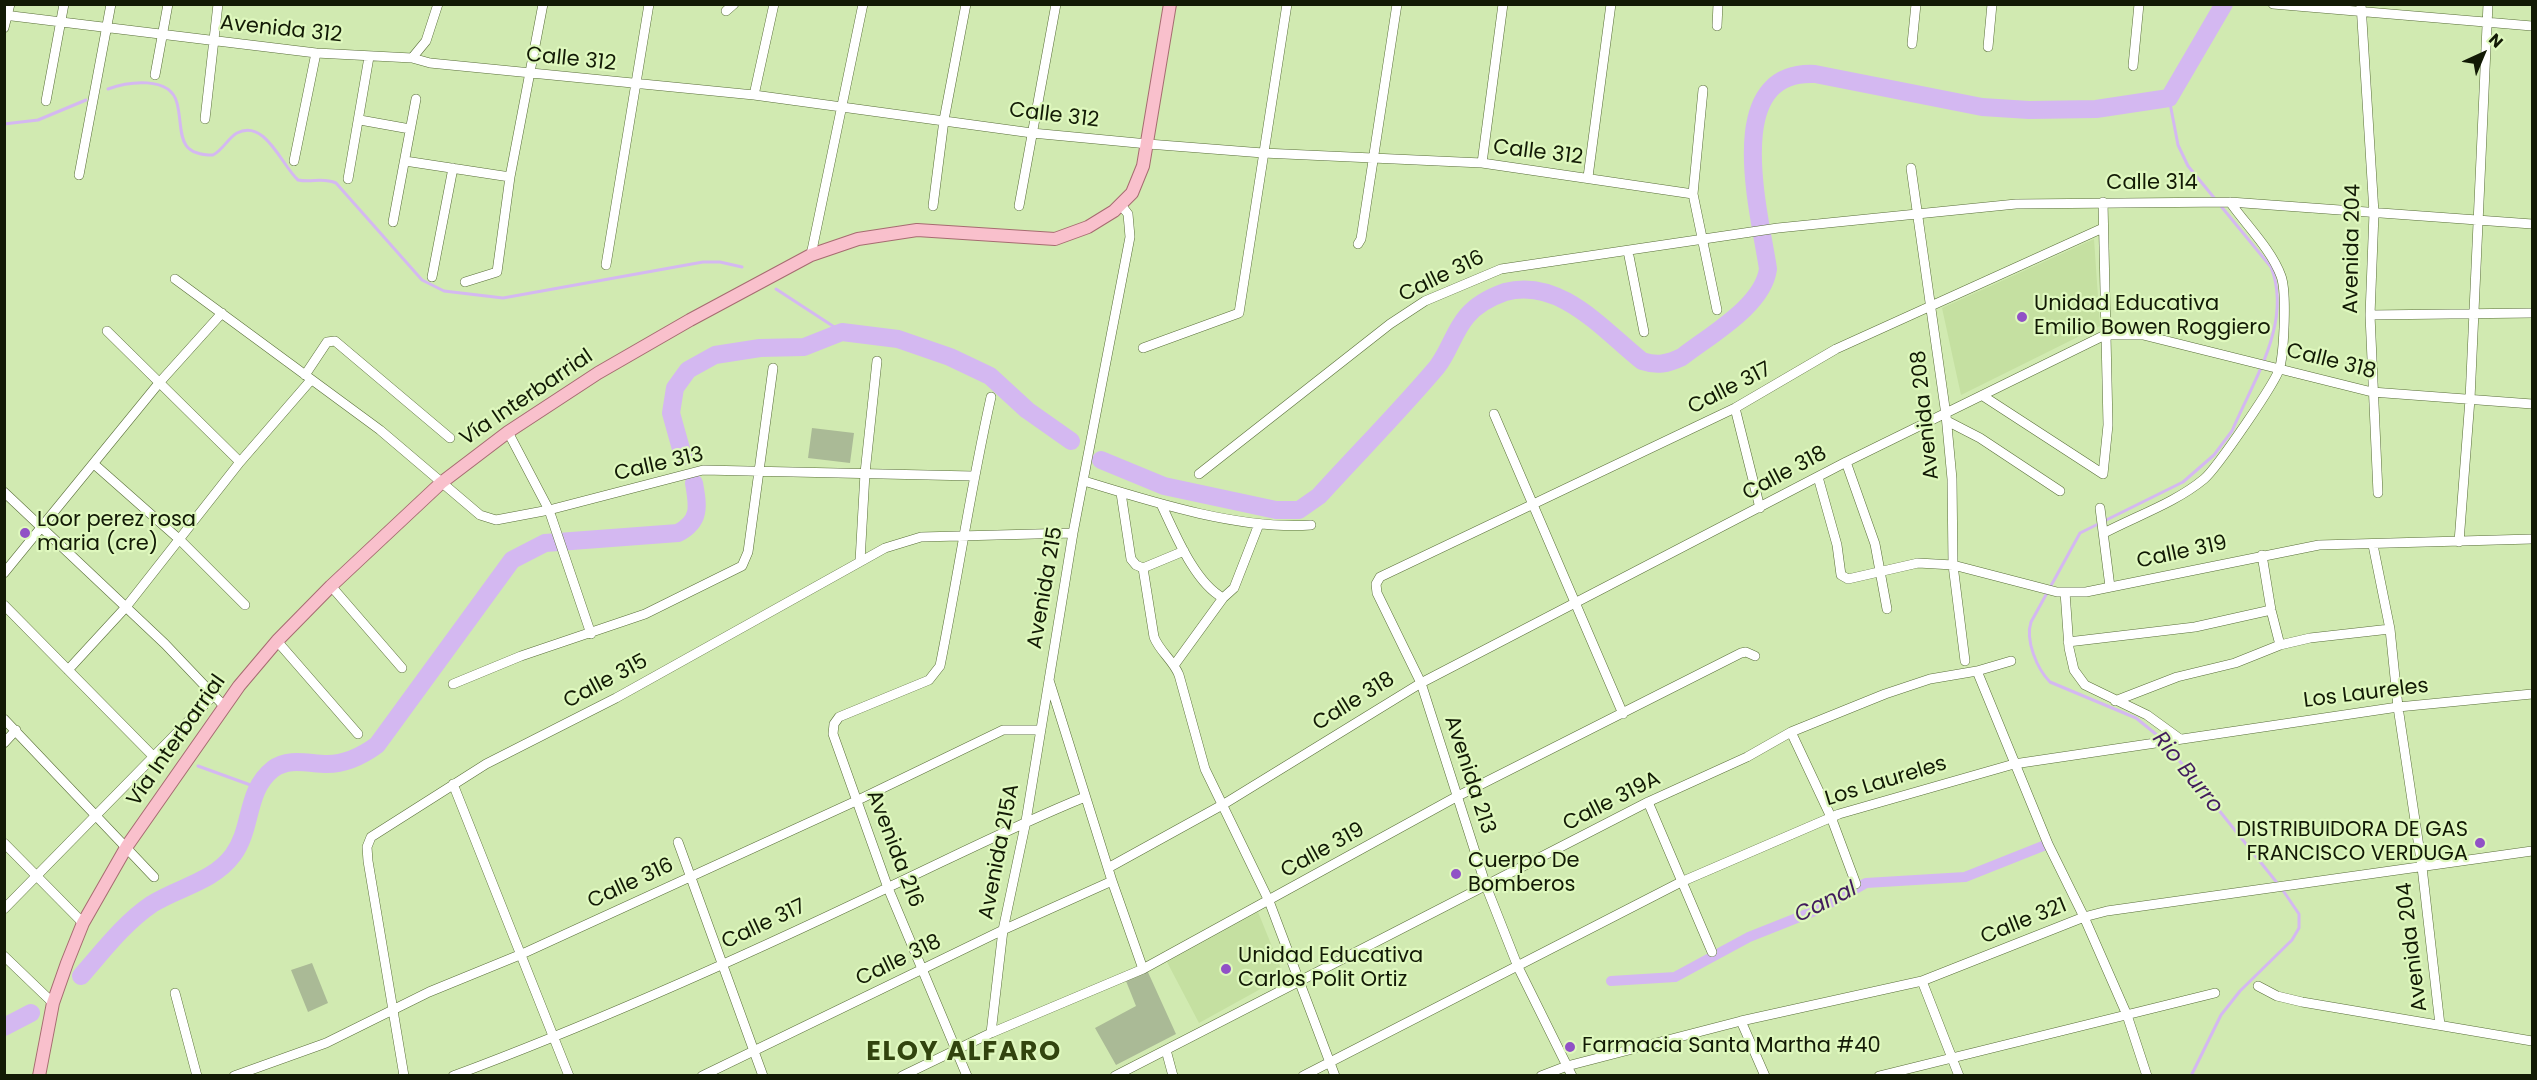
<!DOCTYPE html>
<html>
<head>
<meta charset="utf-8">
<style>
  body { margin:0 }
  #map { position:relative; width:2537px; height:1080px; overflow:hidden; background:#d1eab1; font-family:Poppins,sans-serif }
  canvas { display:block }
  .frame { position:absolute; inset:0; border:6px solid #121a05; pointer-events:none }
  .north { position:absolute; left:2453px; top:24px; width:60px; height:60px; -webkit-text-stroke:4px #dff8be; paint-order:stroke; rotate:44deg; font-size:16px; font-weight:700; line-height:24px; text-align:center; color:#121a05 }
  .north::after { content:''; display:block; margin:auto; width:21px; height:27px; background:#121a05; clip-path:polygon(50% 0,100% 100%,50% 72%,0 100%) }
</style>
</head>
<body>
<div id="map">
<canvas width="2537" height="1080"></canvas>
<div class="frame"></div>
<div class="north">N</div>
</div>
<script>
const ctx = document.querySelector('canvas').getContext('2d');
ctx.lineJoin = 'round';
function fillPath(path, color) { ctx.fillStyle = color; ctx.fill(path, 'evenodd'); }
function stroke(path, color, width, dash) { ctx.strokeStyle = color; ctx.lineWidth = width; ctx.lineCap = dash ? 'butt' : 'round'; ctx.setLineDash(dash || []); ctx.stroke(path); }
function drawText(font, color, halo, rows, align = 'center') {
  ctx.font = font + ' Poppins,sans-serif'; ctx.lineWidth = 4.5; ctx.setLineDash([]); ctx.textBaseline = 'middle'; ctx.strokeStyle = halo; ctx.fillStyle = color; for (const [text, x, y, turn = 0] of rows) {
    ctx.save(); ctx.translate(x, y); ctx.rotate((+turn || 0) * Math.PI / 180); ctx.textAlign = isNaN(turn) ? turn : align; if (halo) ctx.strokeText(text, 0, 0); ctx.fillText(text, 0, 0); ctx.restore();
  }
}
const built = new Path2D(`
  M2094 239 2100 326 1961 395 1942 308Z
  M1258 912 1284 976 1199 1023 1167 962Z`);
const green = new Path2D(`
  M812 428 854 433 850 463 808 458Z
  M312 963 328 1003 308 1012 291 970Z
  M1147 970 1176 1034 1116 1065 1095 1028 1136 1006 1126 981Z`);
const stream = new Path2D(`
  M108 89C127 82 170 75 177 103 184 130 174 155 213 155 223 150 228 138 237 133 265 118 282 166 298 180 312 183 322 177 336 183L422 280 444 291 503 298 703 262H720L742 267
  M4 124 38 120 86 100
  M776 289 842 332
  M2162 739 2136 718 2050 682C2037 669 2025 640 2031 622L2080 533 2183 482 2214 455 2232 431C2253 381 2293 322 2271 267L2188 166 2178 145 2169 98
  M2166 744 2278 884
  M198 766 256 787
  M2191 1076 2221 1015 2240 991 2292 940 2299 928V914L2282 889`);
const canal = new Path2D(`
  M1611 981 1675 977 1749 937 1817 910 1866 883 1965 877 2048 844`);
const river = new Path2D(`
  M683 456 671 413 675 388 688 370 715 355 760 348 804 347 842 332 898 339 950 357 990 376 1027 410 1071 441
  M1101 460 1164 486 1276 510H1299L1319 496C1358 453 1399 412 1437 367 1449 352 1454 331 1467 316 1477 304 1491 297 1505 292 1560 277 1603 330 1642 361 1657 366 1667 364 1682 357 1710 335 1763 306 1768 269 1760 214 1720 69 1815 74L1982 107 2029 110 2096 109 2169 98 2224 4
  M81 976C103 951 124 923 152 904 179 887 213 882 233 855 253 828 245 791 273 769 289 757 309 764 327 764 346 764 362 756 377 745L512 560 545 543 678 533C701 521 698 506 694 483
  M4 1027 31 1013`);
const minor = new Path2D(`
  M2273 4 2532 26
  M2361 4 2374 213 2370 315 2378 493
  M726 11 734 4
  M4 15 316 53 412 58 430 63 754 95 1032 133 1148 144 1263 153 1482 163 1693 194
  M1717 26 1718 4
  M4 28 10 4
  M1912 44 1916 4
  M1988 47 1992 4
  M412 58 426 41 438 4
  M2133 66 2139 4
  M155 75 168 4
  M1703 90 1693 194 1717 310
  M754 95 774 4
  M46 101 64 4
  M205 119 218 4
  M360 120 410 129
  M294 161 316 53
  M405 161 510 177
  M1482 163 1503 4
  M1911 168 1946 415 1952 479 1953 565 1965 661
  M79 175 111 4
  M1588 177 1611 4
  M348 179 369 57
  M933 206 944 120 966 4
  M1019 206 1056 4
  M393 222 416 99
  M1358 244 1361 239 1397 4
  M1628 251 1644 332
  M811 255 863 4
  M606 265 649 4
  M432 277 453 168
  M175 279 380 430 480 515 496 520 549 510 703 470 973 476
  M465 282 497 272 510 177 543 4
  M2370 315 2532 313
  M107 331 240 462
  M1143 348 1239 313 1287 4
  M305 375 327 342 335 341 450 438
  M1983 396 2103 474 2108 425 2103 202
  M1735 408 1760 508
  M1494 414 1623 714
  M1947 421 1980 438 2060 491
  M508 432 549 510 591 634
  M1846 462 1875 544 1887 609
  M94 464 180 540 245 605
  M1199 474 1390 324 1425 301 1501 269 1778 228 2016 204 2230 202 2532 224
  M1818 477 1837 545 1841 575 1848 579 1918 563 1953 565 2057 592H2086L2319 545 2532 539
  M1084 481C1152 502 1240 530 1311 525
  M4 492 165 644 224 706
  M1121 493 1131 559 1136 565 1143 568 1184 551
  M1161 504C1175 533 1194 582 1223 598L1234 588 1259 524
  M2100 508 2110 587
  M2104 533C2136 516 2175 503 2204 479 2216 469 2277 381 2280 367 2284 349 2287 292 2281 276 2271 249 2246 225 2230 202
  M2459 542 2470 399 2488 4
  M2373 545 2390 629 2398 707 2422 867 2440 1025
  M2262 555 2271 610 2280 645
  M860 561 865 473 877 361
  M1143 568 1154 637C1160 652 1173 660 1179 675L1205 769 1269 901 1335 1076
  M4 573 159 383 222 313
  M331 586 402 668
  M2065 592 2069 648 2074 670 2085 685 2147 715 2180 739
  M4 605 153 756
  M277 641 358 734
  M2068 642 2195 627 2271 610
  M1175 664 1223 598
  M68 670 126 607 240 462 311 380
  M1977 671 2048 844 2084 917 2127 1015 2147 1076
  M1049 680 1112 881 1143 969
  M453 684 521 656 645 614 742 566 748 552 773 368
  M2115 701 2177 677 2235 663 2280 645 2310 638 2390 629
  M4 719 154 877
  M1791 732 1831 817 1856 884
  M4 743 16 730
  M453 784 569 1076
  M1648 802 1712 952
  M678 842 763 1076
  M4 843 83 923
  M1108 868 1224 804 1421 683 1846 462 2105 335H2143L2372 392 2532 404
  M4 909 213 696
  M4 956 53 1003
  M1922 981 1959 1076
  M2258 986 2277 996 2302 1002 2532 1041
  M175 993 197 1076
  M1741 1021 1765 1076
  M991 1033 1003 930 1026 821 1073 533 1130 237 1128 214 1121 205
  M1166 1050 1173 1076
  M234 1076 326 1043 429 992 522 954 856 801 1003 730H1041
  M404 1076 368 861 367 847 371 837 486 764 616 698 885 548 921 537 1073 533
  M453 1076C601 1021 745 956 887 888 953 857 1018 824 1085 797
  M702 1076 1003 930 1112 881
  M902 1076 991 1033 1143 969 1456 797 1741 653 1746 652 1755 656
  M967 1076 888 888 833 734 834 724 839 717 929 680 940 666C958 576 971 486 991 397
  M1115 1076 1648 802 1747 757 1791 732 1885 694 1930 679 1977 671 2011 661
  M1303 1076 1681 882 1839 814 2014 764 2398 707 2532 694
  M1541 1076 1567 1066 1741 1021 1922 981 2084 917 2107 911 2532 851
  M1572 1076 1518 967 1486 886 1421 683 1377 593 1376 584 1380 577 1735 408 1836 349 2103 228
  M1879 1076 2215 993`);
const major = new Path2D(`
  M39 1076 53 1003 67 963 83 923 127 846 239 686 277 641 331 586 441 483 508 432 598 373 690 320 811 255 858 239 917 230 1055 239 1088 227 1114 211 1132 193 1143 166 1170 4`);
const markers = [
  [2022,317,6,"#9151c6"],
  [25,533,6,"#9151c6"],
  [2480,843,6,"#9151c6"],
  [1456,874,6,"#9151c6"],
  [1226,969,6,"#9151c6"],
  [1570,1047,6,"#9151c6"]
];
const streetNames = [
  ["Avenida 312",281,30,6],
  ["Calle 312",571,60,6],
  ["Calle 312",1054,116,7],
  ["Calle 312",1538,153,7],
  ["Calle 314",2152,184],
  ["Avenida 204",2353,249,-89],
  ["Calle 316",1442,277,-26],
  ["Calle 318",2331,362,14],
  ["Calle 317",1730,389,-27],
  ["Vía Interbarrial",527,398,-34],
  ["Avenida 208",1926,415,-96],
  ["Calle 313",659,465,-13],
  ["Calle 318",1785,474,-28],
  ["Calle 319",2182,553,-12],
  ["Avenida 215",1046,588,-80],
  ["Calle 315",606,682,-28],
  ["Los Laureles",2366,694,-7],
  ["Calle 318",1354,702,-32],
  ["Vía Interbarrial",177,741,-55],
  ["Avenida 213",1469,775,72],
  ["Los Laureles",1886,782,-17],
  ["Calle 319A",1612,802,-27],
  ["Avenida 216",894,849,69],
  ["Calle 319",1323,851,-29],
  ["Avenida 215A",1000,852,-79],
  ["Calle 316",631,884,-25],
  ["Calle 321",2024,922,-22],
  ["Calle 317",764,925,-25],
  ["Avenida 204",2413,947,-97],
  ["Calle 318",899,961,-26]
];
const poiNames = [
  ["Unidad Educativa",2034,305],
  ["Emilio Bowen Roggiero",2034,329],
  ["Loor perez rosa",37,521],
  ["maria (cre)",37,545],
  ["DISTRIBUIDORA DE GAS",2468,831,"right"],
  ["FRANCISCO VERDUGA",2468,855,"right"],
  ["Cuerpo De",1468,862],
  ["Bomberos",1468,886],
  ["Unidad Educativa",1238,957],
  ["Carlos Polit Ortiz",1238,981],
  ["Farmacia Santa Martha #40",1582,1047]
];
const waterNames = [
  ["Rio Burro",2187,773,51],
  ["Canal",1826,903,-26]
];
const districtNames = [
  ["ELOY ALFARO",964,1053]
];
fillPath(built, '#c5e0a1');
fillPath(green, '#aaba96');
stroke(stream, '#d4b8f1', 3);
stroke(canal, '#d4b8f1', 10);
stroke(river, '#d4b8f1', 18);
stroke(minor, '#596e39', 10);
stroke(major, '#a66b70', 14);
stroke(minor, '#fff', 9);
stroke(major, '#f9c0cc', 12);
for (const [x, y, r, color] of markers) { const dot = new Path2D(); dot.arc(x, y, r, 0, 2 * Math.PI); ctx.fillStyle = color; ctx.fill(dot); stroke(dot, '#dff8be', 2); }
drawText('21px', '#121a05', '#dff8be', streetNames);
drawText('21px', '#121a05', '#dff8be', poiNames, 'left');
drawText('italic 22px', '#411c5d', '#dff8be', waterNames);
ctx.letterSpacing = '1.5px';
drawText('bold 27px', '#32440f', '#dff8be', districtNames);
ctx.letterSpacing = '0px';
</script>
</body>
</html>
